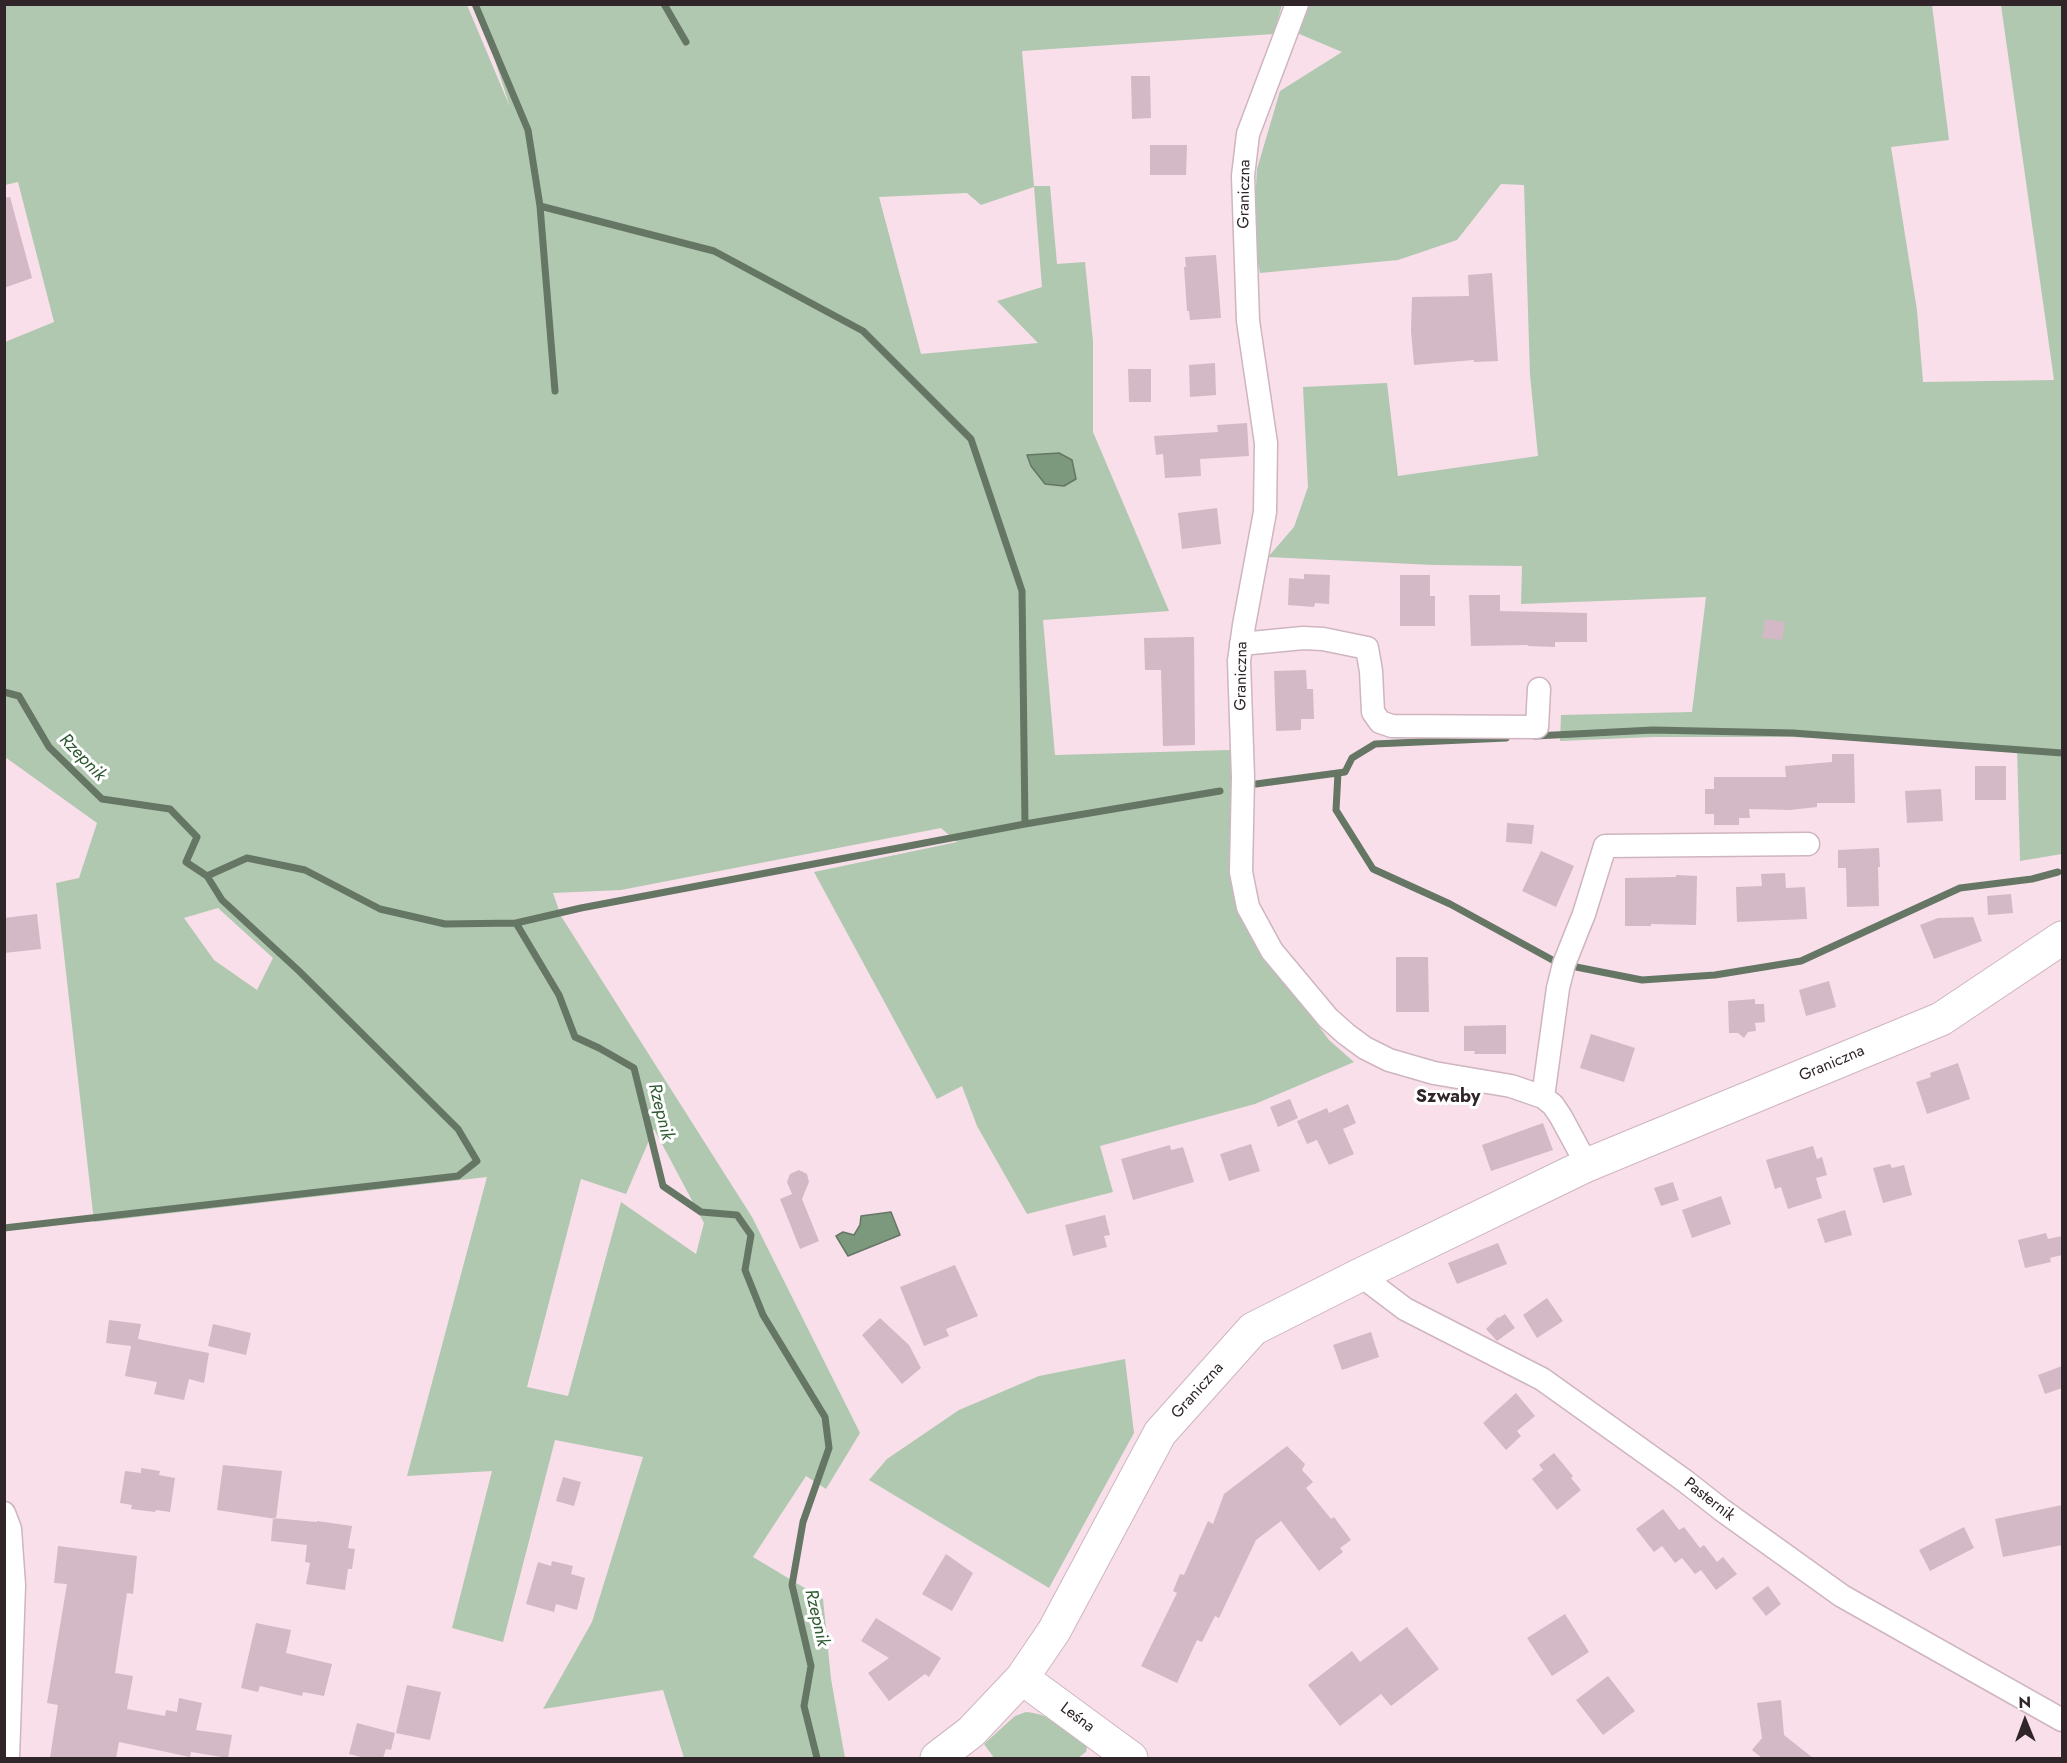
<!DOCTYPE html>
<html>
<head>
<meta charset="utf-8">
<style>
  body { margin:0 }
  #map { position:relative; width:2067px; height:1763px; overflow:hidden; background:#f8dfea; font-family:Jost,sans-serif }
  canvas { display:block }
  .frame { position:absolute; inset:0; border:6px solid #30262a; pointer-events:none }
  .north { position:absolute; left:1995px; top:1691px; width:60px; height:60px; -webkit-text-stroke:4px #fff; paint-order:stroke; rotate:359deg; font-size:16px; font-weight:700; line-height:24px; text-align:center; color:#30262a }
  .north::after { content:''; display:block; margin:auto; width:21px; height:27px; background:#30262a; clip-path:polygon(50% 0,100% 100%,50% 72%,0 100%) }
</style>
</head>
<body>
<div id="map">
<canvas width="2067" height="1763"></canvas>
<div class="frame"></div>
<div class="north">N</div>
</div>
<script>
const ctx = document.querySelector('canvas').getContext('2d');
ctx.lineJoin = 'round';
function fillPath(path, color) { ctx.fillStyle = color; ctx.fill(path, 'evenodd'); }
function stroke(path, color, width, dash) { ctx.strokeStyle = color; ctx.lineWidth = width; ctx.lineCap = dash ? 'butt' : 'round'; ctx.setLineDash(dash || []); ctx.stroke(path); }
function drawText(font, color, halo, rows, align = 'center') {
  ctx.font = font + ' Jost,sans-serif'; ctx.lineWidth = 6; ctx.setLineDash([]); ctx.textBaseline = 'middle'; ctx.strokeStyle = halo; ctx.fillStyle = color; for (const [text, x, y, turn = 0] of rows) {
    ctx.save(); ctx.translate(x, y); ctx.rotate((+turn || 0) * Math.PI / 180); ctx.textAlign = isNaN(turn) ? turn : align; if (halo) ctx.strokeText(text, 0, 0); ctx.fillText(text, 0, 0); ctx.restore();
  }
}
const green = new Path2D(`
  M5 5H467L510 107 477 5H1282L1274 34 1022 51 1034 186H1050L1057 264 1085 262 1093 341V432L1169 611 1043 620 1055 755 1230 750 1265 954 1329 1040 1354 1062 1255 1104 1100 1146 1113 1192 1027 1214 977 1126 962 1086 937 1099 814 872 957 842 941 828 621 890 553 893 561 916 752 1217 860 1433 826 1489 806 1476 753 1557 823 1599 831 1679 845 1758H684L663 1690 543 1709 592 1622 643 1457 555 1440 503 1642 452 1628 492 1471 407 1476 487 1177 94 1222 56 883 79 878 97 823 5 757V342L54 322 18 182 5 185ZM1034 187 1042 287 997 301 1038 343 921 354 879 197 967 193 981 205ZM218 908 273 958 257 990 214 960 184 918ZM654 1129 704 1223 696 1254 621 1202 568 1396 527 1387 581 1179 626 1194Z
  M1304 5H1932L1949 140 1891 147 1917 310 1923 382 2054 380 2001 5H2062V854L2020 861 2017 748 1792 737H1653L1560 741 1561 715 1692 712 1706 597 1521 604 1522 566 1434 565 1268 557 1294 527 1308 487 1303 387 1387 383 1398 476 1538 456 1530 375 1524 185 1501 184 1457 240 1398 260 1260 273 1253 238 1257 169 1280 91 1342 52 1297 33Z
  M1125 1359 1134 1433 1049 1588 869 1480 887 1459 959 1410 1039 1376Z
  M1026 1712C1052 1714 1067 1731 1087 1746L1086 1752 1078 1758H994L984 1744 1015 1716Z`);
const water = new Path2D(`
  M1059 453 1072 460 1076 479 1064 486 1045 484 1031 466 1027 455Z
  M891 1212 900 1235 848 1256 836 1236 843 1232 854 1235 860 1225 861 1216Z`);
const stream = new Path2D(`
  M475 4 528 130 540 206 555 391
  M664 4 686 42
  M540 206 714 251 863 331 971 439 1022 591 1025 824
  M4 692 19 696 49 747 102 799 170 809 197 837 186 862 207 876 247 858 305 870 380 909 445 924 516 923 559 995 575 1037 599 1048 634 1068 663 1186 701 1212 737 1215 751 1235 745 1270 763 1315 825 1417 829 1448 803 1522 792 1585 811 1666 804 1706 817 1758
  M1535 736 1653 730 1793 733 2062 753
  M1338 773 1336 810 1373 869 1450 904 1558 963
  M1256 784 1345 772 1352 758 1375 744 1506 738
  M516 923 581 908 1025 824 1220 791
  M1571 966 1642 980 1715 975 1801 961 1960 888 2032 879 2058 872
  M4 1228 458 1176 477 1161 458 1129 299 971 222 900 207 876`);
const building = new Path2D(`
  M1131 76H1150L1151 118 1132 119Z
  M1150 145H1187L1186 175H1150Z
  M10 197 32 278 4 288V198Z
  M1216 255 1221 318 1190 320 1189 311H1187L1184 267H1186L1185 257Z
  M1492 273 1498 361 1474 362V360L1414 365 1411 331 1412 297 1469 296 1468 275Z
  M1215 363 1216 395 1190 397 1189 365Z
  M1128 369H1151V402H1129Z
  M1247 423 1249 456 1200 459 1201 476 1165 478 1163 454 1156 455 1154 436 1218 432 1217 425Z
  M1217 508 1221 544 1182 549 1178 513Z
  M1304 574 1330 575 1329 604 1315 603 1314 607 1288 605 1289 578 1304 579Z
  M1400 575H1430V596H1435V626H1400Z
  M1469 595H1500V611L1587 613V642H1555V647L1528 646V645L1471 646Z
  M1765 619 1785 622 1782 640 1762 638Z
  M1194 637 1195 745 1163 746 1161 670H1145L1144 638Z
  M1306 670 1307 689H1313L1314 719H1301V730L1276 731 1274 671Z
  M1832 754H1854L1855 803H1817V807L1790 810 1749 809 1750 818H1739V825H1714V814H1705V789H1714V777H1786L1785 766 1832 762Z
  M1975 766H2006V800H1975Z
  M1941 789 1943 821 1907 823 1905 791Z
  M1507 823 1534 825 1532 844 1506 842Z
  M1879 848 1880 867H1878L1879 906 1847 907 1846 868H1838V850Z
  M1541 851 1574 866 1556 907 1522 891Z
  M1785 873 1786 888 1805 887 1807 919 1737 922 1736 887 1762 886 1761 874Z
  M1676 875 1697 876 1696 925 1651 924V926H1625V878L1676 877Z
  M2011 894 2013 913 1988 915 1987 896Z
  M37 914 41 949 4 953V918Z
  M1973 917 1982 941 1934 959 1920 925 1938 918Z
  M1396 957H1428L1429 1012H1396Z
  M1829 981 1836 1007 1806 1016 1799 990Z
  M1755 999V1004H1764L1765 1022 1755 1023 1756 1031 1748 1032 1744 1038 1738 1033H1729L1728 1001Z
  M1506 1025V1054H1474L1475 1051H1464V1026Z
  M1591 1034 1635 1048 1624 1082 1580 1068Z
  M1958 1063 1970 1099 1927 1114 1916 1082 1931 1077 1930 1073Z
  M1290 1099 1298 1118 1278 1127 1270 1107Z
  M1348 1104 1356 1123 1343 1129 1354 1154 1329 1165 1317 1140 1307 1144 1297 1121 1327 1108 1329 1113Z
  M1543 1123 1553 1150 1491 1171 1482 1145Z
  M1251 1144 1260 1171 1229 1181 1220 1154Z
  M1170 1145 1171 1150 1183 1147 1194 1182 1133 1200 1121 1159Z
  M1813 1146 1817 1159 1822 1157 1827 1175 1816 1178 1822 1198 1788 1209 1781 1187 1775 1189 1766 1160Z
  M1890 1164 1892 1168 1904 1165 1912 1195 1883 1203 1873 1168Z
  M799 1170 807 1174 809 1182 802 1199 819 1241 800 1249 780 1199 792 1194 787 1182 790 1174Z
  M1673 1182 1679 1200 1661 1206 1654 1188Z
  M1721 1196 1731 1224 1692 1238 1682 1210Z
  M1845 1210 1852 1235 1825 1243 1817 1219Z
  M1105 1215 1110 1235 1104 1236 1107 1247 1073 1256 1065 1225Z
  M2046 1233 2048 1239 2062 1236V1255L2050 1258 2051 1262 2025 1268 2018 1240Z
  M1498 1243 1507 1264 1457 1284 1448 1263Z
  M955 1265 978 1316 946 1329 949 1336 924 1346 900 1287Z
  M1547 1298 1563 1321 1537 1338 1523 1315Z
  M1505 1314 1515 1328 1497 1341 1486 1329 1498 1317 1499 1318Z
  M880 1318 909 1345 921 1368 902 1384 862 1335Z
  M109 1320 141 1324 138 1339 209 1353 204 1383 189 1379 184 1400 154 1394 157 1382 125 1376 131 1346 106 1343Z
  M213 1324 251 1333 246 1355 208 1346Z
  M1371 1332 1379 1357 1342 1370 1333 1345Z
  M2062 1366V1388L2045 1394 2038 1375Z
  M1516 1393 1535 1416 1517 1431 1521 1436 1506 1450 1483 1423Z
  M1287 1446 1305 1464 1302 1470 1313 1482 1306 1488 1331 1519 1334 1517 1351 1540 1340 1548 1343 1552 1319 1571 1281 1521 1256 1540 1219 1618 1215 1616 1202 1642 1197 1640 1177 1683 1141 1666 1177 1593 1173 1591 1180 1574 1184 1575 1208 1521 1213 1524 1224 1494Z
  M1554 1453 1573 1476 1571 1478 1581 1490 1557 1510 1532 1479 1543 1470 1539 1465Z
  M223 1465 282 1471 276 1519 217 1510Z
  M141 1468 160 1471 159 1475 175 1478 170 1512 156 1510 155 1512 131 1509 132 1505 120 1503 125 1471 141 1473Z
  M563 1477 581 1482 574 1506 556 1501Z
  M2062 1505V1545L2003 1557 1995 1519Z
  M1663 1509 1679 1530 1684 1527 1700 1548 1704 1545 1717 1562 1723 1557 1737 1574 1716 1590 1701 1570 1695 1574 1682 1558 1675 1563 1662 1546 1654 1552 1636 1529Z
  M273 1518 317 1522V1521L352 1526 348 1548 355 1549 352 1569H348L345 1590 306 1584 310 1563 305 1562 307 1545 271 1541Z
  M1964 1527 1974 1548 1930 1571 1919 1550Z
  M58 1546 137 1556 133 1594 127 1593 115 1673 133 1676 127 1709 165 1716 166 1710 177 1712 179 1698 202 1703 196 1730 232 1735 228 1758 191 1752 190 1757 119 1742 116 1758H50L58 1705 47 1703 67 1584 54 1583Z
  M946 1554 973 1573 952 1611 922 1594Z
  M552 1561 573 1566 571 1574 585 1578 577 1610 556 1604 554 1612 526 1604 538 1562 551 1566Z
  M1768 1586 1781 1604 1766 1616 1752 1598Z
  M1565 1614 1589 1652 1552 1676 1527 1638Z
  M876 1618 941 1658 929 1677 925 1674 889 1701 868 1673 889 1658 861 1641Z
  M256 1623 291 1630 286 1653 332 1664 324 1696 303 1692 302 1696 260 1686 258 1692 241 1688Z
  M1407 1627 1439 1669 1391 1706 1381 1694 1340 1726 1308 1685 1352 1651 1360 1662Z
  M1608 1676 1635 1711 1603 1735 1576 1700Z
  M407 1685 441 1692 430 1740 396 1733Z
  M1781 1700 1784 1735 1813 1758H1762L1752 1750 1762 1738 1757 1703Z
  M357 1723 395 1733 391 1750 386 1749 383 1758H365L349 1754Z`);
const street = new Path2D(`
  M1297 4 1248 134 1243 176 1248 321 1266 443 1265 512 1244 625 1239 661 1243 777 1241 872 1248 907 1272 951 1328 1018 1346 1034 1365 1048 1389 1060 1434 1073 1511 1086 1543 1097 1553 1105 1561 1117 1587 1165
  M1241 644 1303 638 1323 639 1367 648 1371 671 1373 712 1380 722 1392 726 1537 727 1539 689
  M1543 1097 1558 988 1564 964 1584 914 1605 846 1808 844
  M1360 1275 1405 1309 1542 1379 1685 1481 1722 1510 1842 1596 2062 1720
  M4 1513 10 1529 14 1585 8 1758`);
const secondary = new Path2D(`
  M1022 1678 1131 1758
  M937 1758 971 1732 1022 1678 1054 1631 1160 1433 1253 1329 1360 1275 1587 1165 1941 1019 2062 938`);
const streetNames = [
  ["Graniczna",1245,194,-89],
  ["Graniczna",1242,676,-89],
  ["Graniczna",1832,1064,-23],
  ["Graniczna",1198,1391,-48],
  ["Pasternik",1709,1500,38],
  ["Leśna",1077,1718,37]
];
const waterNames = [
  ["Rzepnik",82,758,46],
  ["Rzepnik",660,1112,76],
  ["Rzepnik",816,1618,77]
];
const neighbourhoodNames = [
  ["Szwaby",1448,1098]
];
fillPath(green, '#b0c8b0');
fillPath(water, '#7c997d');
stroke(water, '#657664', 1.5);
stroke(stream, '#657664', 7);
fillPath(building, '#d2b9c5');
stroke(street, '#ceb5c0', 25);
stroke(secondary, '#ceb5c0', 35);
stroke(street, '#fff', 22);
stroke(secondary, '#fff', 33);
drawText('16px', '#30262a', '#fff', streetNames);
drawText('italic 18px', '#2e5b31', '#fff', waterNames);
drawText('bold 18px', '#30262a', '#fff', neighbourhoodNames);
</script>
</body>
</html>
